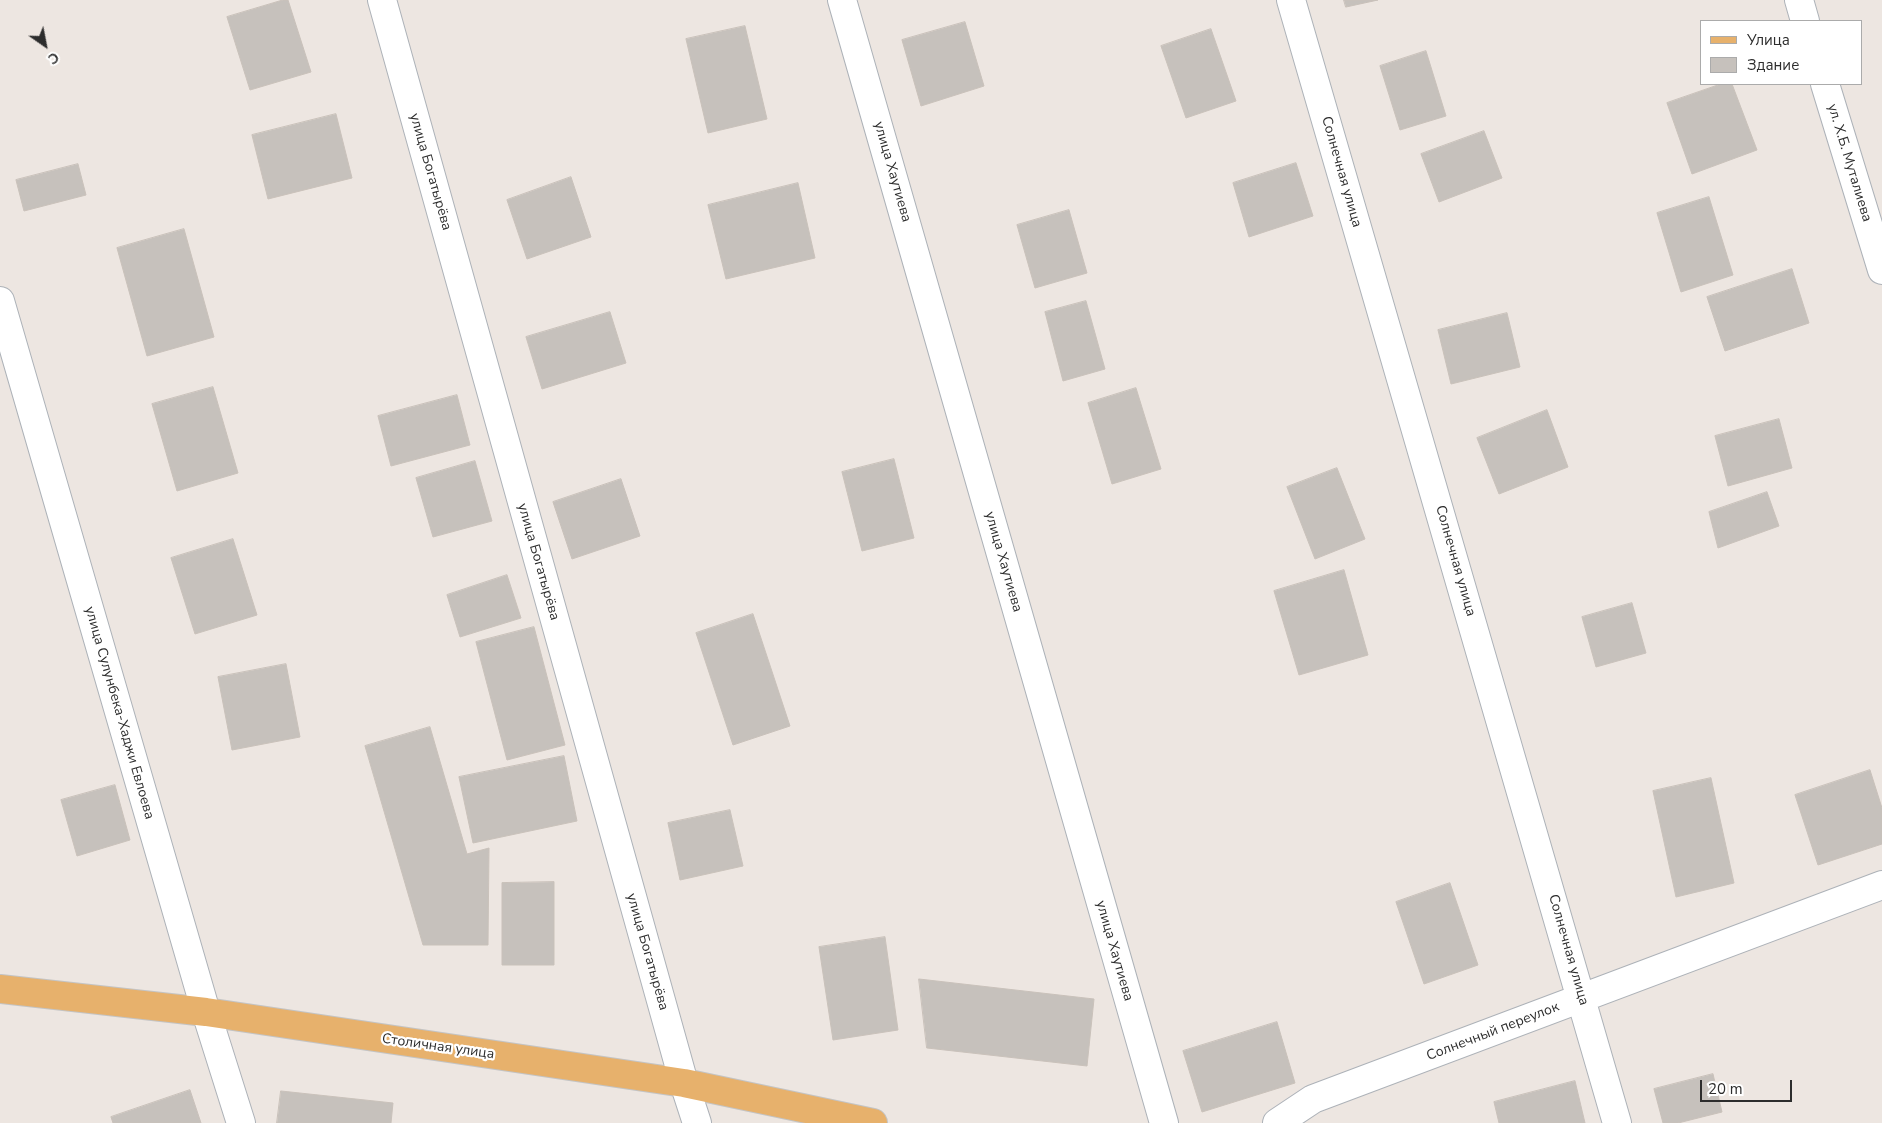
<!DOCTYPE html>
<html>
<head>
<meta charset="utf-8">
<style>
  body { margin:0 }
  #map { position:relative; width:1882px; height:1123px; overflow:hidden; background:#ede6e1; font-family:"Nunito Sans",sans-serif }
  canvas { display:block }
  .legend { position:absolute; left:1700px; top:20px; width:162px; height:65px; box-sizing:border-box; background:#fff; border:1px solid #ababab; margin:0; padding:6px 9px; list-style:none; font-size:15px; color:#2d2d2d }
  .legend li { display:flex; align-items:center; gap:10px; height:25px }
  .legend b { width:25px; border:1px solid #ababab }
  .north { position:absolute; left:20px; top:20px; width:50px; height:50px; -webkit-text-stroke:4px #fff; paint-order:stroke; rotate:147deg; font-size:14px; font-weight:700; line-height:20px; text-align:center; color:#2d2d2d }
  .north::after { content:''; display:block; margin:auto; width:18px; height:22px; background:#2d2d2d; clip-path:polygon(50% 0,100% 100%,50% 72%,0 100%) }
  .scale { position:absolute; left:1700px; top:1080px; width:92px; height:22px; box-sizing:border-box; border:2px solid #2d2d2d; border-top:0; padding-left:6px; font-size:15px; line-height:18px; white-space:nowrap; color:#2d2d2d; -webkit-text-stroke:4px #fff; paint-order:stroke }
</style>
</head>
<body>
<div id="map">
<canvas width="1882" height="1123"></canvas>
<ul class="legend">
<li><b style="height:6px;background:#e7b16c"></b>Улица</li>
<li><b style="height:14px;background:#c6c1bc"></b>Здание</li>
</ul>
<div class="north">С</div>
<div class="scale">20 m</div>
</div>
<script>
const ctx = document.querySelector('canvas').getContext('2d');
ctx.lineJoin = 'round';
function fillPath(path, color) { ctx.fillStyle = color; ctx.fill(path, 'evenodd'); }
function stroke(path, color, width, dash) { ctx.strokeStyle = color; ctx.lineWidth = width; ctx.lineCap = dash ? 'butt' : 'round'; ctx.setLineDash(dash || []); ctx.stroke(path); }
function drawText(font, color, halo, rows, align = 'center') {
  ctx.font = font + ' "Nunito Sans",sans-serif'; ctx.lineWidth = 4.5; ctx.setLineDash([]); ctx.textBaseline = 'middle'; ctx.strokeStyle = halo; ctx.fillStyle = color; for (const [text, x, y, turn = 0] of rows) {
    ctx.save(); ctx.translate(x, y); ctx.rotate((+turn || 0) * Math.PI / 180); ctx.textAlign = isNaN(turn) ? turn : align; if (halo) ctx.strokeText(text, 0, 0); ctx.fillText(text, 0, 0); ctx.restore();
  }
}
const building = new Path2D(`
  M283 0H288L311 72 250 90 227 17Z
  M1344 0H1378L1346 7Z
  M965 22 984 86 921 106 902 40Z
  M745 26 767 119 708 133 686 39Z
  M1211 29 1236 101 1186 118 1161 46Z
  M1426 51 1446 116 1400 130 1380 66Z
  M1721 84H1732L1757 150 1692 174 1667 103Z
  M336 114 352 178 268 199 252 135Z
  M1484 131 1502 178 1439 202 1421 154Z
  M1296 163 1313 216 1249 237 1233 183Z
  M78 164 86 195 24 211 16 180Z
  M571 177 591 237 527 259 507 200Z
  M798 183 815 258 726 279 708 205Z
  M1709 197 1733 275 1681 292 1657 213Z
  M1069 210 1087 273 1035 288 1017 225Z
  M184 229 214 337 147 356 117 248Z
  M1792 269 1809 323 1725 351 1707 297Z
  M1086 301 1105 369 1063 381 1045 312Z
  M610 312 626 363 542 389 526 337Z
  M1507 313 1520 367 1451 384 1438 330Z
  M213 387 238 473 177 491 152 404Z
  M1136 388 1161 469 1112 484 1088 403Z
  M457 395 470 445 391 466 378 416Z
  M1547 410 1568 467 1499 494 1477 438Z
  M1779 419 1792 468 1728 486 1715 436Z
  M894 459 914 538 862 551 842 472Z
  M475 461 492 521 433 537 416 478Z
  M1337 468 1365 539 1315 559 1287 487Z
  M621 479 640 536 572 559 553 502Z
  M1767 492 1779 526 1718 548 1709 512Z
  M233 539 257 615 195 634 171 558Z
  M1344 570 1368 655 1299 675 1274 591Z
  M507 575 521 618 460 637 447 595Z
  M1632 603 1646 653 1596 667 1582 617Z
  M753 614 790 726 733 745 696 633Z
  M534 627 565 745 507 760 476 642Z
  M286 664 300 737 232 750 218 677Z
  M430 727 467 854 489 848 488 945H423L365 746Z
  M564 756 577 821 473 843 459 777Z
  M1870 770 1882 808V844L1818 865 1795 795Z
  M1711 778 1734 883 1676 897 1653 791Z
  M115 785 130 840 77 856 61 800Z
  M730 810 743 866 680 880 668 823Z
  M554 882V965H502V883Z
  M1450 883 1478 965 1424 984 1396 902Z
  M885 937 898 1030 833 1040 819 947Z
  M919 979 1094 999 1087 1066 927 1048Z
  M1277 1022 1295 1083 1202 1112 1183 1051Z
  M1713 1074 1722 1112 1678 1123H1663L1654 1089Z
  M1575 1081 1585 1123H1499L1494 1102Z
  M190 1090 201 1123H113L111 1117Z
  M281 1091 393 1103 391 1123H277Z`);
const street = new Path2D(`
  M382 0 684 1083 697 1123
  M842 0 1164 1123
  M1291 0 1617 1123
  M0 301 206 1012 241 1123
  M1277 1123 1313 1099 1882 885`);
const secondary = new Path2D(`
  M1799 0 1805 21
  M1825 84 1882 270`);
const primary = new Path2D(`
  M0 989 206 1012 684 1083 873 1123`);
const streetNames = [
  ["ул. Х.Б. Муталиева",1849,163,73],
  ["улица Богатырёва",430,172,74],
  ["улица Хаутиева",892,172,74],
  ["Солнечная улица",1341,172,74],
  ["Солнечная улица",1455,561,74],
  ["улица Богатырёва",538,562,74],
  ["улица Хаутиева",1003,562,74],
  ["улица Сулунбека-Хаджи Евлоева",119,713,74],
  ["Солнечная улица",1568,950,74],
  ["улица Хаутиева",1114,951,74],
  ["улица Богатырёва",647,952,74],
  ["Солнечный переулок",1493,1032,-21],
  ["Столичная улица",438,1047,8]
];
fillPath(building, '#c6c1bc');
stroke(building, '#c9c1ba', 1);
stroke(street, '#adb2b8', 30);
stroke(secondary, '#adb2b8', 30);
stroke(primary, '#c4c4c4', 30);
stroke(street, '#fff', 28);
stroke(secondary, '#fff', 28);
stroke(primary, '#e7b16c', 28);
drawText('14px', '#2d2d2d', '#fff', streetNames);
</script>
</body>
</html>
